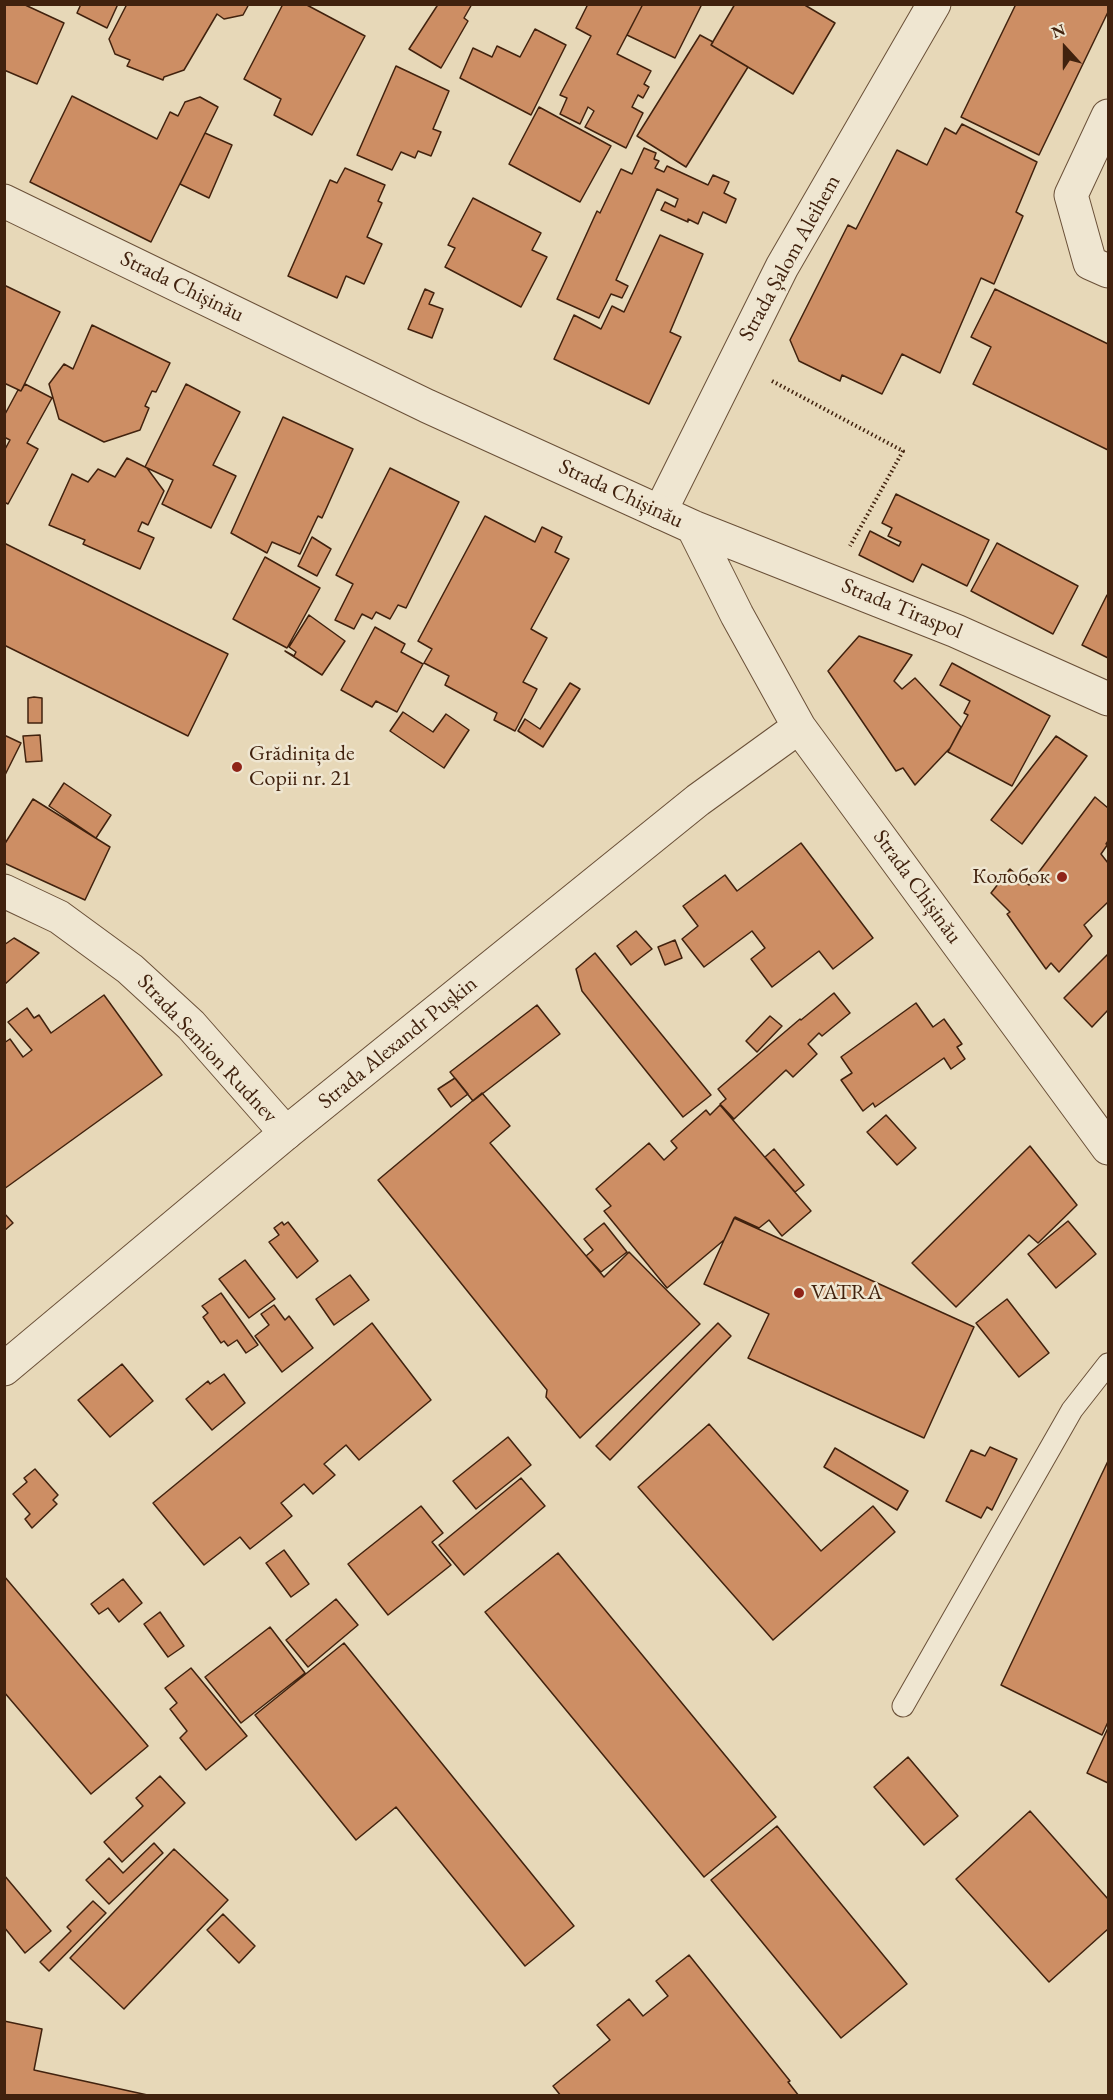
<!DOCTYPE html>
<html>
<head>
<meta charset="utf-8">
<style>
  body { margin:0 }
  #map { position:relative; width:1113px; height:2100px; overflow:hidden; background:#e7d8b8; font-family:"EB Garamond",serif }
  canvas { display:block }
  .frame { position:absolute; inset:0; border:6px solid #41220e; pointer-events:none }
  .north { position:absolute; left:1035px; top:18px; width:60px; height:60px; -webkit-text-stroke:4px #efe6d1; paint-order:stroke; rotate:339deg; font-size:16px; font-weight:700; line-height:24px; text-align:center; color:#41220e }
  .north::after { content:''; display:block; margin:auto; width:21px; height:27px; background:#41220e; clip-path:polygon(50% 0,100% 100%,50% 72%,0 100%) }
</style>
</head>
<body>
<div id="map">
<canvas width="1113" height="2100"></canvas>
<div class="frame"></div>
<div class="north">N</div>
</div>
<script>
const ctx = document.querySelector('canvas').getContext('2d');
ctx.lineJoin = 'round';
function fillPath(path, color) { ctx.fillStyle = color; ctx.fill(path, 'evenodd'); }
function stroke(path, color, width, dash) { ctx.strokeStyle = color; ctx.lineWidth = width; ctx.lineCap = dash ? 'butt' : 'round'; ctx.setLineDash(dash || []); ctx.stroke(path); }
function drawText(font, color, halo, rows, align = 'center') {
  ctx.font = font + ' "EB Garamond",serif'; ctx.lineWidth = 5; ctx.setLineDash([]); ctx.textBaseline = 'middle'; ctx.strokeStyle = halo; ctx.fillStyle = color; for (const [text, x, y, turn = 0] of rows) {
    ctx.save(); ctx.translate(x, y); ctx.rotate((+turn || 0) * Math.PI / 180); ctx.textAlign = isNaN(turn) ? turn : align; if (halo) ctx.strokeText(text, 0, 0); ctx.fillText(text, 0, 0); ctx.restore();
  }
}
const building = new Path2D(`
  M4 4H23L64 23 37 84 4 70Z
  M81 4H118L107 28 77 13Z
  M127 4H249L243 15 224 19 217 14 184 70 164 77 163 80 127 66 130 60 115 54 109 39Z
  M283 4H305L365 36 312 135 274 115 281 99 244 79Z
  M434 4H472L464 18 468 21 441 68 409 49 437 6Z
  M588 4H643L617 54 651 71 644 84 649 87 643 98 638 95 632 107 643 113 626 148 585 127 594 111 588 107 580 124 560 114 567 98 560 95 591 36 576 28Z
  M643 4H702L675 58 627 35Z
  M735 4H803L835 23 793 94 711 45Z
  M1016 4H1108V12L1039 155 961 117Z
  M535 29 566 45 531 115 460 78 473 48 492 57 497 46 520 57Z
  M700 35 713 42 711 45 748 67 686 167 637 136Z
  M396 66 449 91 433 129 441 132 431 156 418 151 415 158 401 152 392 170 357 155Z
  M72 96 157 139 170 112 178 116 185 102 200 97 218 107 151 242 30 182Z
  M539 107 611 146 580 202 509 164Z
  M962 124 1037 162 1016 212 1023 216 994 284 981 278 940 373 902 354 882 394 842 375 840 381 799 361 790 340 848 225 856 229 897 150 927 165 945 128 956 134Z
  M205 133 232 145 209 198 180 184Z
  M644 148 656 153 654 159 659 161 655 168 664 172 667 166 708 185 713 175 729 182 724 193 736 199 726 223 703 212 698 224 688 219V222L661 210 665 202 675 207 678 199 657 189 616 280 628 286 622 298 611 294 599 318 557 299 597 211 600 213 621 169 632 174Z
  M345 168 385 185 378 201 382 203 367 237 382 244 364 284 346 276 337 298 288 276 330 180 337 183Z
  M473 198 541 233 532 250 547 257 521 307 445 267 455 248 448 245Z
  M660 235 703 254 670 332 681 337 649 404 554 359 574 315 601 329 612 306 624 312Z
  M4 285 60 312 21 391 4 383Z
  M425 289 434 293 429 304 443 309 432 338 408 329Z
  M995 289 1108 344V450L973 384 991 347 971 337Z
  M92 325 170 363 156 392 152 391 145 406 149 408 140 430 104 442 59 419 49 384 64 364 73 369Z
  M25 384 52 398 27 443 38 449 8 504 4 502V451L10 440 4 437V416L18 390 21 391Z
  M186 384 240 412 213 465 236 476 211 528 162 504 173 480 145 467Z
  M283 417 353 449 322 518 318 516 300 554 272 542 267 553 231 533Z
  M127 458 147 468 164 491 148 525 142 522 138 531 154 538 140 569 83 544 85 540 49 525 72 474 88 482 98 469 115 477Z
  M390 468 459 502 406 608 398 605 390 619 376 612 372 619 362 614 354 629 335 620 353 584 336 575Z
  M896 494 989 540 967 586 922 564 913 582 859 555 870 531 899 546 901 542 888 536 892 528 882 523Z
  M485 516 535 542 542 527 562 537 555 552 569 559 531 629 547 638 523 682 537 689 515 731 494 720 497 713 445 685 449 676 424 663 432 649 418 641Z
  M312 537 331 549 317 576 298 566Z
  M4 543 228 654 188 736 4 645Z
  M997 543 1078 586 1053 634 971 591Z
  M265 557 320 588 287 648 233 619Z
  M1107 595H1108V658L1082 645Z
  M309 615 345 641 322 675 285 651 294 656 296 652 289 647Z
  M375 627 405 644 401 652 423 664 397 712 376 701 372 707 341 690Z
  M859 636 912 655 894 681 902 689 915 678 961 727 950 748 915 785 903 768 896 771 828 671Z
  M952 663 1050 716 1012 786 948 752 968 715 964 713 970 701 940 685Z
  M570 683 580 689 543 747 518 731 525 719 540 729Z
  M34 697 42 698V723H28V698Z
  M403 712 433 732 446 714 469 730 444 768 390 731Z
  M4 735 21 743 4 777Z
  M40 735 42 761 26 762 23 736Z
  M1056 736 1087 756 1022 844 991 820Z
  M64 783 111 815 96 838 49 806Z
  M1095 797 1108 808V841L1106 844H1108L1101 854 1108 863V902L1084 925 1092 936 1059 972 1051 963 1046 969 1007 914 1010 912 991 893 1010 869 1029 885Z
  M33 799 110 847 85 900 4 863V845Z
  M801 843 873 938 833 969 819 951 772 987 751 959 765 948 752 931 704 967 682 939 698 926 683 906 725 875 737 891Z
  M636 931 652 949 631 965 617 946Z
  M14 938 39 953 4 985V945Z
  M675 940 682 958 665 965 658 947Z
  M595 953 711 1095 683 1117 582 991 576 969Z
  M1108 954V1010L1092 1027 1064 998Z
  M834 993 850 1013 822 1036 819 1033 808 1044 817 1054 793 1077 786 1070 734 1119 720 1104 726 1099 718 1089 800 1019 801 1020Z
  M104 995 162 1075 4 1189V1043L10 1039 23 1057 32 1050 8 1022 27 1008 34 1018 39 1015 51 1033Z
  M916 1003 933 1027 944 1019 962 1044 957 1047 965 1059 951 1069 944 1058 875 1107 873 1103 863 1111 841 1080 852 1073 841 1057Z
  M537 1005 560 1034 473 1101 450 1072Z
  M770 1016 782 1026 757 1052 746 1041Z
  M455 1078 468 1094 451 1107 438 1089Z
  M482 1093 510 1126 490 1143 604 1277 629 1252 700 1324 580 1438 546 1397 547 1390 378 1180Z
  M720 1105 811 1211 782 1236 769 1220 759 1228 735 1217 724 1240 667 1288 604 1211 611 1206 596 1189 649 1143 664 1160 677 1148 671 1141 706 1110 710 1115Z
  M886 1115 916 1148 897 1165 867 1132Z
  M1030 1146 1077 1205 1038 1243 1029 1235 956 1307 912 1263Z
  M774 1149 804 1185 795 1192 765 1157Z
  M4 1213 13 1223 4 1231Z
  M734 1218 974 1327 924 1438 748 1358 769 1314 704 1284Z
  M1068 1221 1096 1254 1056 1288 1028 1254Z
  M282 1222 284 1225 288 1222 318 1261 297 1278 269 1242 279 1235 274 1228Z
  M604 1223 627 1252 601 1272 586 1256 593 1250 584 1239Z
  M245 1260 275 1299 249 1318 219 1279Z
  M350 1275 369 1300 334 1325 316 1299Z
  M221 1293 258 1345 246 1353 237 1340 228 1346 224 1341 221 1343 203 1317 208 1313 202 1306Z
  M1007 1299 1049 1353 1019 1377 976 1323Z
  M274 1305 285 1320 289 1316 313 1348 282 1372 255 1336 269 1325 261 1314Z
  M372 1323 431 1400 359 1460 346 1445 324 1464 335 1475 313 1494 304 1484 281 1503 292 1516 250 1549 240 1537 204 1565 153 1503Z
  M718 1323 731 1336 610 1460 596 1446 599 1443Z
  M122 1364 153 1401 110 1437 78 1400Z
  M224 1374 245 1403 212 1430 186 1399 208 1381 210 1384Z
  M709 1424 821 1551 873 1506 895 1532 773 1640 638 1487Z
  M508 1437 531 1465 476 1509 453 1481Z
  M990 1447 1017 1459 992 1510 987 1507 981 1518 946 1501 971 1450 985 1456Z
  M835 1448 908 1491 897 1510 824 1467Z
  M1108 1461V1722L1102 1735 1001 1685Z
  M35 1469 58 1495 53 1500 57 1504 32 1528 25 1519 30 1514 13 1494 27 1482 24 1478Z
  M521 1478 545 1506 464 1575 439 1545Z
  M421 1506 443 1533 432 1542 451 1565 388 1615 348 1564Z
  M284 1550 309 1584 291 1597 266 1563Z
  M558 1553 776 1817 704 1877 485 1612Z
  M4 1576 148 1746 91 1794 4 1692Z
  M123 1579 142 1603 119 1622 108 1608 99 1614 91 1604Z
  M336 1599 358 1625 308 1667 286 1640Z
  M160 1612 184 1646 168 1657 144 1624Z
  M270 1627 305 1673 241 1723 205 1677Z
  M344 1643 574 1926 525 1966 396 1807 356 1840 255 1715Z
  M191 1668 247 1736 206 1770 180 1738 187 1731 170 1709 177 1703 165 1688Z
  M1108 1728V1783L1087 1773Z
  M908 1757 958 1816 924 1845 874 1787Z
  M160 1776 185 1803 122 1862 104 1842 143 1806 136 1798Z
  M1030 1811 1108 1899V1929L1049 1982 956 1879Z
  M777 1826 907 1984 841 2038 711 1880Z
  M154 1843 163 1853 109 1904 86 1880 109 1858 123 1873Z
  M174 1849 228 1900 124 2009 70 1958Z
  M4 1875 51 1931 25 1953 4 1927Z
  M93 1901 106 1913 49 1971 40 1962 71 1931 67 1927Z
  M223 1914 255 1946 239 1963 207 1930Z
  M689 1955 790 2081 788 2082 799 2096H561L553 2086 610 2040 597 2025 629 1999 643 2016 668 1996 656 1981Z
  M4 2021 42 2029 34 2070 152 2096H4Z`);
const path = new Path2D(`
  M772 381 903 451 850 546`);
const service = new Path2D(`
  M903 1706 1072 1410 1108 1364`);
const minor = new Path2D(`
  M1108 116 1071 195 1090 263 1108 271
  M660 512 782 267 934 4
  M4 891 59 917 130 969 191 1025 286 1133`);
const tertiary = new Path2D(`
  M4 201 427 406 693 527 956 631 1108 699
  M693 527 737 615 799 727 1108 1148
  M4 1369 286 1133 698 800 799 727`);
const markers = [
  [237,767,6,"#8f2418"],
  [1062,877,6,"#8f2418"],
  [799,1293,6,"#8f2418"]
];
const streetNames = [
  ["Strada Șalom Aleihem",790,258,-61],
  ["Strada Chișinău",182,287,26],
  ["Strada Chișinău",621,494,25],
  ["Strada Tiraspol",902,609,22],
  ["Strada Chișinău",917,887,54],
  ["Strada Alexandr Pușkin",398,1043,-39],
  ["Strada Semion Rudnev",207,1049,47]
];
const poiNames = [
  ["Grădinița de",249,754],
  ["Copii nr. 21",249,779],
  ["Колобок",1050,877,"right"],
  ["VATRA",811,1293]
];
fillPath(building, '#cd8e64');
stroke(building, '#41220e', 1.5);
stroke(service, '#6a5038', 23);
stroke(minor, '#6a5038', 35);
stroke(tertiary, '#6a5038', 35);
stroke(path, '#41220e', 4, [1.5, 3]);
stroke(service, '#efe6d1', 21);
stroke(minor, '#efe6d1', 33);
stroke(tertiary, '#efe6d1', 33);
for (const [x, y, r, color] of markers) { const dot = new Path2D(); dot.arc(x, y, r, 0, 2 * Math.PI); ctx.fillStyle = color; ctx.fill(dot); stroke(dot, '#efe6d1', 2); }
drawText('22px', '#41220e', '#efe6d1', streetNames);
drawText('22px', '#41220e', '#efe6d1', poiNames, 'left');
</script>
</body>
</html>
